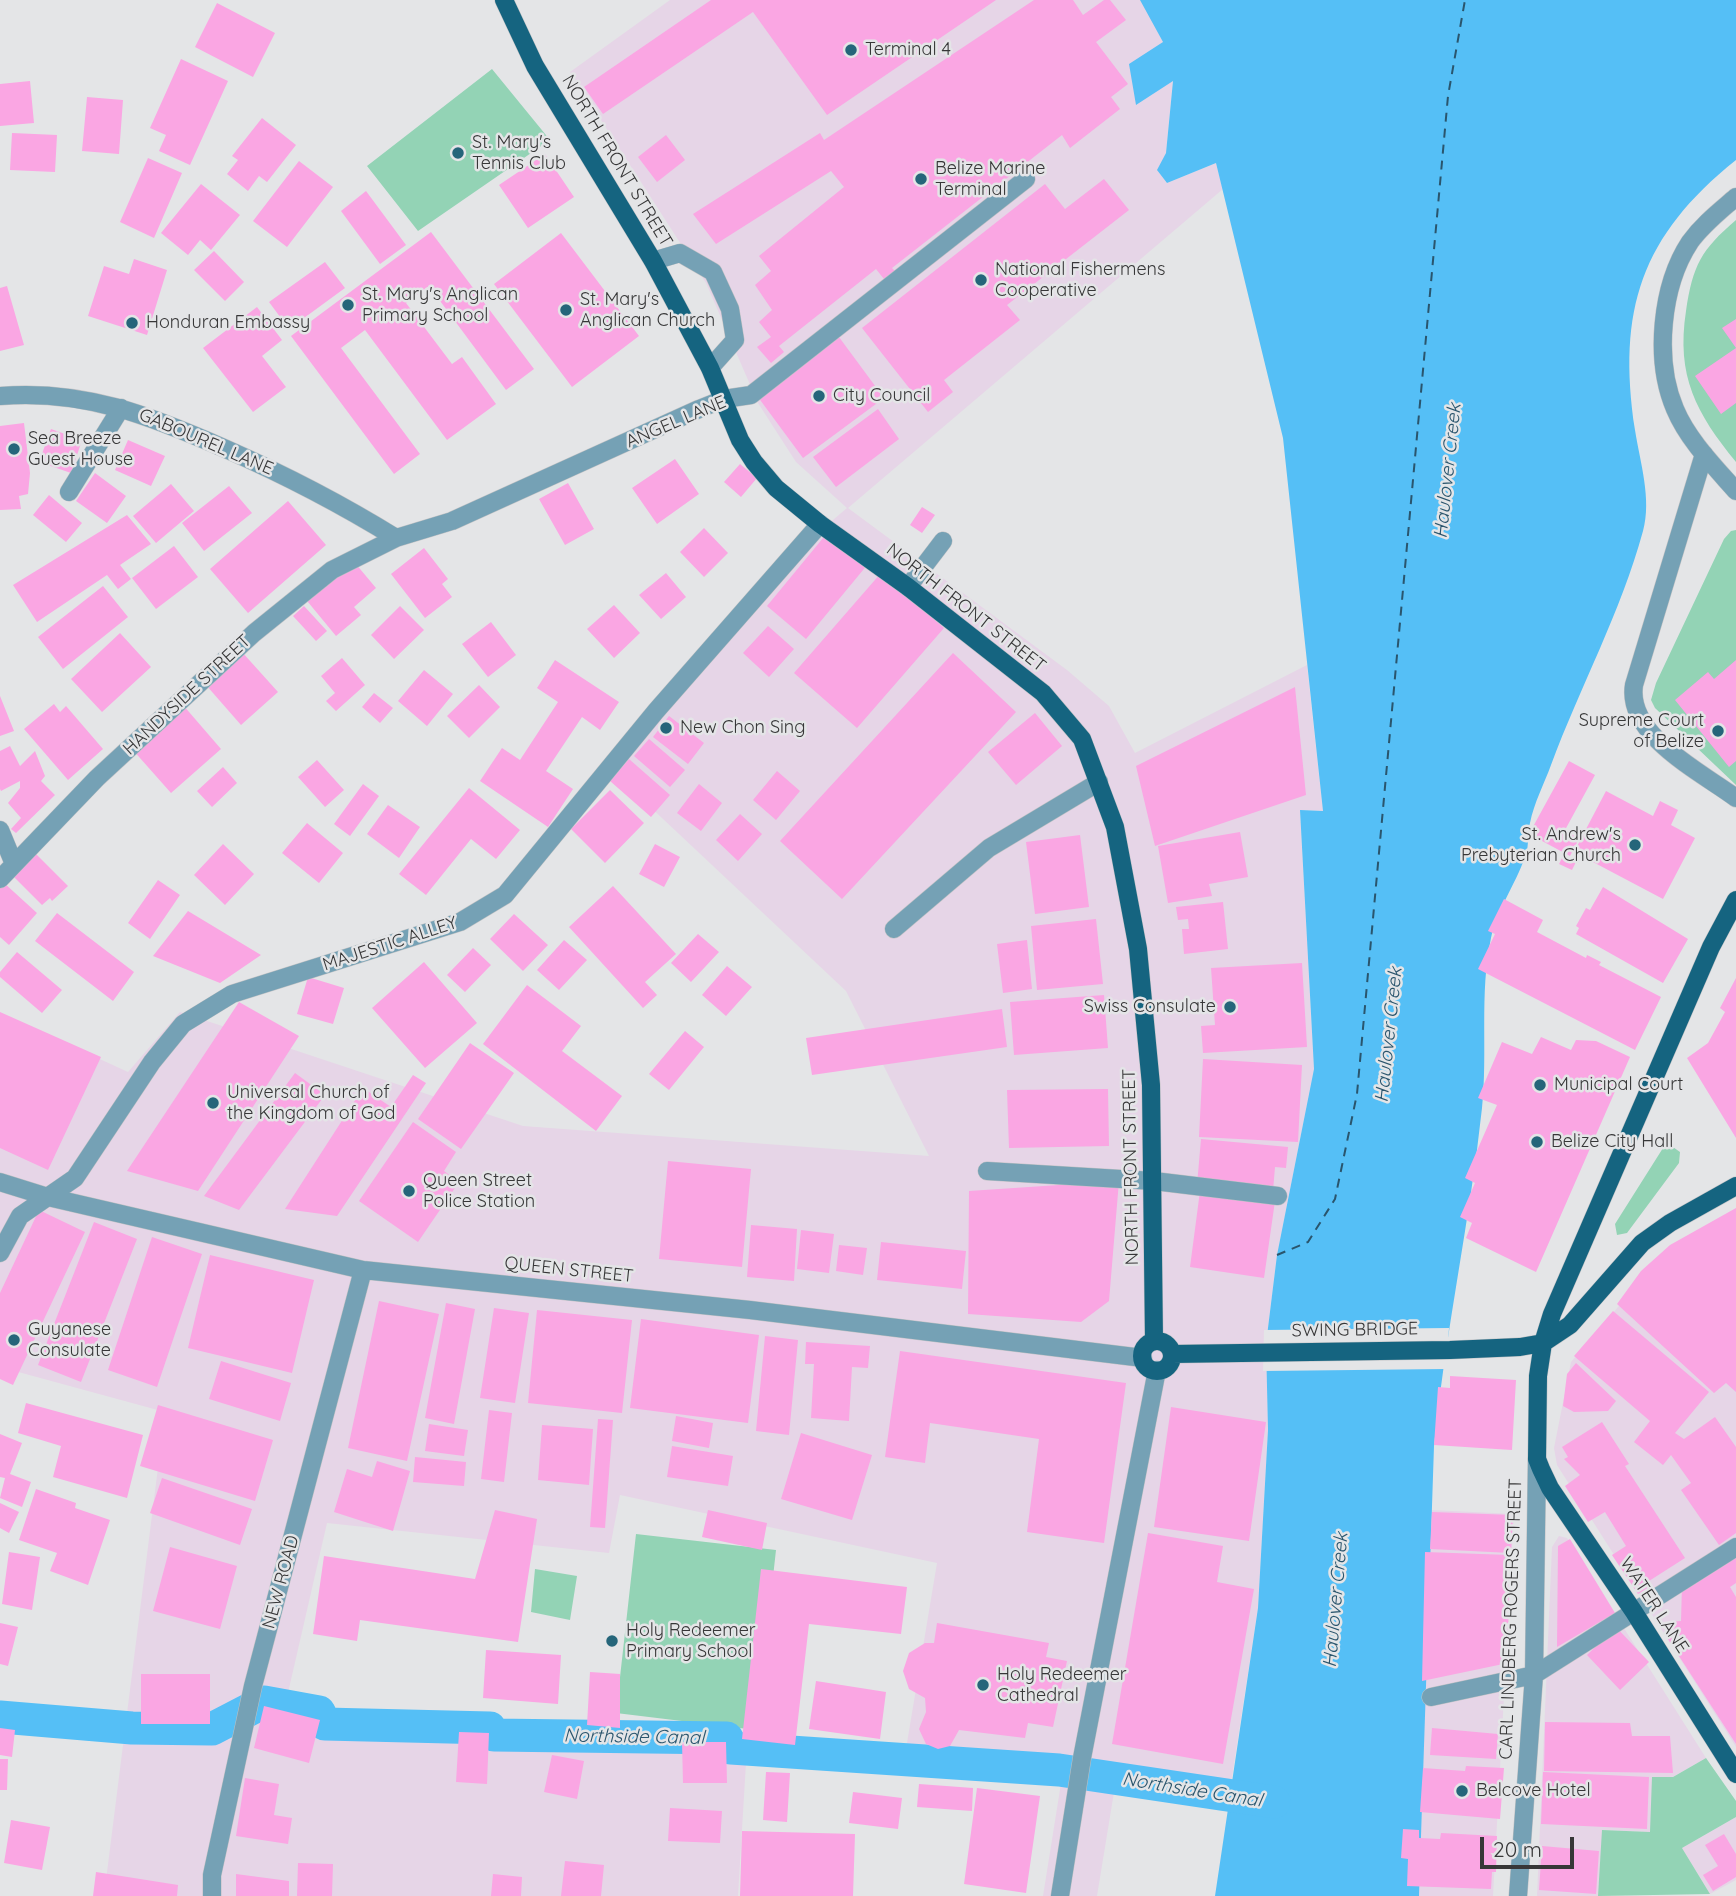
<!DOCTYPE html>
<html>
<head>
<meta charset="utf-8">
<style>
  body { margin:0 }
  #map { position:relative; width:1736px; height:1896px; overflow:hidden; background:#e4e5e7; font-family:Quicksand,sans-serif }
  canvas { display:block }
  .scale { position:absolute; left:1480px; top:1837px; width:94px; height:32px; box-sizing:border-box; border:4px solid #373738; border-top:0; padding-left:9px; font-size:21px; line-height:24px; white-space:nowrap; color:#373738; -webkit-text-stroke:5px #e4e5e7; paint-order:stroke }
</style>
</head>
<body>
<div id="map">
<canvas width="1736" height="1896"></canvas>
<div class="scale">20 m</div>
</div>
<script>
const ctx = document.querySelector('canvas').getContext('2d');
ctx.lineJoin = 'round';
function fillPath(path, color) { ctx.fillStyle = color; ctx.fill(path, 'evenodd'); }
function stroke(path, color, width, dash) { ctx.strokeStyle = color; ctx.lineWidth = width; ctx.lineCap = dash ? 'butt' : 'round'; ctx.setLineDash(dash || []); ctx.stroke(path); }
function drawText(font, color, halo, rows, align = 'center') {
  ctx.font = font + ' Quicksand,sans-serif'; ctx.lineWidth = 5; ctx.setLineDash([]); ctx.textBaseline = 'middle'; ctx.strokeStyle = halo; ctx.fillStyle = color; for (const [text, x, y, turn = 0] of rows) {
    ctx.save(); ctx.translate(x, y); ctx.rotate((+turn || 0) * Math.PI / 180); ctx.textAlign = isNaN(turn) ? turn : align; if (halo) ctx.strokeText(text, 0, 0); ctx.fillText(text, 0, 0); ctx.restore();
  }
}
const commercial = new Path2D(`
  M670 0H1142L1163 42 1136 105 1173 80 1166 153 1158 171 1167 183 1216 163 1223 189 848 508 1067 670 1109 706 1135 753 1307 665 1323 811 1300 810 1314 1069 1277 1255 1266 1344 1268 1430 1258 1608 1228 1803 1115 1786 1097 1896H1043L1062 1777 904 1761 937 1563 620 1495 609 1553 327 1523 282 1719 747 1746 738 1896H104L165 1412 0 1367V1013L128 1072 180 1012 523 1126 929 1156 846 991 612 771 827 525 847 508 796 462 758 403 706 283 570 72Z
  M1736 1211V1747L1557 1465 1554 1448 1571 1362 1642 1279Z
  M1431 1510 1514 1514 1493 1896H1419Z
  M1559 1536 1567 1538 1706 1758 1673 1777 1650 1832 1603 1830 1598 1896H1537L1552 1547Z
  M1736 1817V1880L1710 1894 1682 1848Z`);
const green = new Path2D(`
  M492 69 550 140 418 231 367 166Z
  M1736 220V462C1696 413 1676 376 1686 311 1693 265 1701 250 1736 220Z
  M1736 530V785L1655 708 1651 700 1656 683 1724 539 1731 531Z
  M1670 1145 1680 1152 1679 1163 1627 1233 1617 1235 1615 1224 1663 1148Z
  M636 1534 776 1550 756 1730 616 1713Z
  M535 1569 577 1576 570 1620 531 1612Z
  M1706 1758 1736 1801V1817L1682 1848 1710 1894 1598 1896 1602 1830 1650 1832 1652 1777H1673Z`);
const water = new Path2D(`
  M1140 0H1736V160C1641 236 1617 310 1635 430 1640 462 1652 499 1643 531 1621 612 1580 687 1551 765 1544 784 1534 803 1530 823 1527 832 1529 841 1527 850 1519 880 1497 908 1491 938 1479 994 1488 1052 1482 1108 1470 1221 1445 1333 1434 1446L1419 1896H1215L1258 1608 1268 1430 1266 1344 1277 1255 1314 1069 1300 810 1323 811 1283 438 1216 163 1167 183 1157 170 1166 153 1173 81 1136 105 1129 64 1163 42Z`);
const pier = new Path2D(`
  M1449 1328 1446 1369 1263 1371 1264 1330Z`);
const canal = new Path2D(`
  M0 1717 132 1728 212 1729 264 1702 319 1712 325 1724 490 1728 494 1735 727 1738 731 1748 1059 1770 1274 1802`);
const ferry = new Path2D(`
  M1277 1255 1308 1242 1335 1199 1357 1094 1448 96 1465 0`);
const building = new Path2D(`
  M711 0H996L827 115 753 12 603 114 584 87Z
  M1034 0H1073L1083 15 1104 0H1110L1126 20 1096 42 1128 84 1111 97 1120 109 1070 148 1062 135 892 268 899 275 888 284 876 269 779 346 784 352 771 363 757 347 771 337 759 322 772 310 755 285 771 271 759 256 844 187 831 171 716 244 693 214 820 133 824 140Z
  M217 3 275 33 253 77 195 47Z
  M181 59 228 81 190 165 159 151 166 135 150 128Z
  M30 81 34 123 0 126V84Z
  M87 97 123 100 119 154 82 151Z
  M262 118 296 145 267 182 259 176 248 191 227 174 238 160 232 156Z
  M12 133 57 135 55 172 10 170Z
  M666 135 685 160 657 182 638 157Z
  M545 154 574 197 528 228 499 185Z
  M148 158 182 173 154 238 120 222Z
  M299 161 333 187 287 247 253 221Z
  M1104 179 1129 210 1007 305 1020 320 944 380 953 392 928 412 862 328 1045 184 1065 209Z
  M201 184 240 215 211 250 200 240 188 255 161 233Z
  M366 191 406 245 380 264 341 211Z
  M431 232 534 369 506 390 429 286 406 303 452 364 462 357 496 404 447 440 365 330 341 348 420 454 394 474 291 336Z
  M561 233 639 336 572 387 494 284Z
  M214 251 244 282 225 301 194 270Z
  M134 259 167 270 147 335 88 316 104 266 129 274Z
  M325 262 345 288 289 329 269 302Z
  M7 286 24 345 0 351V288Z
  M257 307 282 340 262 356 286 387 253 412 203 348Z
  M1736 319V403L1721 414 1695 376 1736 348 1722 328Z
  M836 333 884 398 803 458 755 393Z
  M878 409 899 439 836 487 813 457Z
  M24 423 30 473 28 494 19 496 21 509 0 510V426Z
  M51 429 82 440 71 473 39 462Z
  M128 440 165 456 151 486 115 470Z
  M675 459 699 494 657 524 632 488Z
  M740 464 757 478 741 497 724 482Z
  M95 473 126 496 107 523 76 501Z
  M568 483 594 529 565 545 539 499Z
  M171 484 194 511 156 543 133 516Z
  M229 486 252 513 204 551 182 523Z
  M49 495 82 523 66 542 33 515Z
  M288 501 326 545 248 613 210 569Z
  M922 507 935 515 922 533 910 525Z
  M127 515 151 544 120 565 131 579 118 589 107 575 37 622 13 585Z
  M704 528 728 553 704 577 680 552Z
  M828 532 868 564 806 639 767 606Z
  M174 546 198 577 156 609 132 578Z
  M424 548 448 579 442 584 452 597 425 618 391 574Z
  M350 557 376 588 354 607 361 615 336 636 303 596Z
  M666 573 686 597 661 619 639 595Z
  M881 573 944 628 857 728 794 673Z
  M103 586 128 617 63 669 38 637Z
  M614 605 640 633 614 658 587 629Z
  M304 606 327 631 316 641 293 616Z
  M400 606 424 630 394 659 371 635Z
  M491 622 516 655 488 677 462 644Z
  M768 626 794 649 769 677 743 653Z
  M120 633 151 667 102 712 71 679Z
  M242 652 278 692 241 725 206 685Z
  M953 653 1016 712 842 899 780 841Z
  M342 658 365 685 336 711 326 701 335 693 321 676Z
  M555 660 619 702 600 730 582 717 546 771 573 789 548 827 480 781 502 748 520 760 558 702 537 688Z
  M1736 660V761L1729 767 1675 700 1708 672 1714 679Z
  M424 670 453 694 427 726 398 701Z
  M479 685 500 707 469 738 447 716Z
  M1295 687 1306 795 1155 846 1136 766Z
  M374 693 393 708 380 723 362 707Z
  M0 696 14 731 0 736Z
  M54 704 60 712 66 706 103 749 68 780 24 729Z
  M183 705 221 749 171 793 132 749Z
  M1035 713 1062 746 1016 785 988 752Z
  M669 716 704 743 688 764 653 737Z
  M649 739 685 770 670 787 634 756Z
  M10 746 20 766 35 751 45 776 41 781 55 795 16 833 11 829 21 818 8 803 20 788V781L1 791 0 789V751Z
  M629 759 670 795 651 817 610 781Z
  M317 760 344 790 325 807 298 777Z
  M1569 761 1595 775 1565 830 1579 839 1570 856 1529 834Z
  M223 767 237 783 212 807 197 791Z
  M777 771 800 791 776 820 753 800Z
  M363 784 379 796 350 836 334 824Z
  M699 784 722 803 701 831 677 813Z
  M469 788 520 830 496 859 471 839 426 895 399 874Z
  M610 790 644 823 605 863 571 829Z
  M1606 791 1653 816 1660 801 1678 810 1671 825 1695 838 1663 899 1574 852Z
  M388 805 420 827 399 858 367 834Z
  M740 814 762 834 738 861 716 840Z
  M307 823 343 853 319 883 282 853Z
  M1240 832 1248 877 1209 884 1212 896 1168 903 1158 846Z
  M1080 835 1089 907 1035 914 1026 842Z
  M223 844 254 874 225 905 194 875Z
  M655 844 680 857 664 887 639 874Z
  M36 854 68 886 52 901 50 898 42 905 13 876Z
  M1563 856 1576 862 1572 870 1559 864Z
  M158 880 180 895 150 939 128 923Z
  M3 882 37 913 9 945 0 937V885Z
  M613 886 676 954 645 982 657 995 643 1008 569 927Z
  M1603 887 1688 939 1663 983 1576 934 1579 928 1576 926 1586 908 1590 910Z
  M1504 899 1543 920 1537 932 1586 958 1587 955 1601 962 1599 965 1661 997 1635 1050 1478 969 1495 934 1488 931Z
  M1223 902 1228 949 1184 954 1182 929H1189L1188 919 1178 920 1176 907Z
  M188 911 261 955 220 983 153 956Z
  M57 913 134 972 113 1001 35 941Z
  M514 914 548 945 523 971 490 939Z
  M1096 919 1103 984 1037 990 1031 926Z
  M698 934 719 952 691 982 671 963Z
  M564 940 587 960 559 990 537 970Z
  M1027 940 1032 989 1003 993 997 944Z
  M473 948 491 965 465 992 447 975Z
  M17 952 62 990 42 1013 0 977V972Z
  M424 962 477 1023 425 1068 372 1008Z
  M1302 963 1307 1047 1203 1053 1201 1026 1215 1025 1211 968Z
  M727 966 752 987 726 1016 702 995Z
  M308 977 344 988 333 1024 297 1014Z
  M1736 978V1138L1687 1058 1708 1043 1725 1012 1720 1008Z
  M527 985 581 1026 562 1051 622 1096 596 1131 483 1044Z
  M1104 995 1108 1048 1014 1055 1010 1002Z
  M239 1002 299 1036 198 1191 127 1171Z
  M1002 1009 1007 1047 812 1075 806 1038Z
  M0 1012 101 1057 48 1170 0 1148Z
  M685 1031 704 1047 669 1090 649 1074Z
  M1541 1037 1571 1050 1576 1040 1596 1041 1630 1057 1536 1272 1466 1238 1472 1223 1460 1217 1475 1183 1465 1178 1497 1105 1478 1098 1502 1042 1532 1054Z
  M470 1043 514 1073 461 1149 418 1119Z
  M1203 1059 1302 1065 1298 1142 1199 1137Z
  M295 1073 325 1095 239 1210 204 1196Z
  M413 1075 426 1083 337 1216 285 1209 363 1088 391 1107Z
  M1108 1089 1109 1146 1009 1148 1007 1090Z
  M413 1122 456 1152 444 1171 459 1182 418 1242 359 1201Z
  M1201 1139 1288 1147 1286 1168 1275 1167 1273 1191 1197 1185Z
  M668 1161 751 1169 742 1267 659 1259Z
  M1119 1181 1109 1301 1081 1322 968 1314 969 1191Z
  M1200 1191 1275 1201 1264 1278 1190 1267Z
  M1736 1208V1392L1726 1383 1714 1393 1617 1304 1641 1271 1670 1245Z
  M39 1210 85 1232 13 1385 0 1379V1293Z
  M94 1222 137 1239 81 1382 38 1365Z
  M751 1225 797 1229 794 1281 747 1277Z
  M801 1230 834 1234 829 1273 797 1269Z
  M152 1237 202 1254 157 1387 108 1370Z
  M881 1242 966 1251 962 1289 877 1280Z
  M839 1245 867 1248 863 1275 836 1271Z
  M210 1255 314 1280 292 1373 188 1348Z
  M379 1301 439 1314 407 1461 348 1448Z
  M446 1303 475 1309 454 1424 425 1418Z
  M494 1308 529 1313 515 1403 480 1398Z
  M537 1310 632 1320 622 1413 528 1403Z
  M1613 1311 1709 1392 1675 1433 1684 1439 1715 1417 1736 1447V1533L1719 1545 1681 1490 1691 1483 1671 1455 1663 1465 1634 1442 1650 1421 1574 1356Z
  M641 1319 759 1335 748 1423 630 1408Z
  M765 1336 798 1340 789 1435 756 1431Z
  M806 1342 870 1346 868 1368 852 1367 849 1421 811 1418 814 1364H805Z
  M900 1351 1126 1383 1104 1543 1027 1532 1039 1439 930 1423 925 1463 885 1457Z
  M221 1361 291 1383 280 1421 209 1399Z
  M1576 1363 1616 1401 1608 1411 1574 1412 1563 1406 1567 1374Z
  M1450 1376 1516 1380 1512 1450 1434 1445 1438 1387 1450 1388Z
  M26 1403 143 1435 127 1498 53 1477 61 1446 18 1433Z
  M158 1405 273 1440 255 1501 140 1466Z
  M1171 1407 1266 1422 1249 1541 1154 1527Z
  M489 1410 512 1413 504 1482 481 1479Z
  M676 1416 713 1423 709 1448 672 1441Z
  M598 1419 613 1420 605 1528 590 1527Z
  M1602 1422 1629 1464 1625 1466 1685 1558 1649 1581 1652 1585 1638 1594 1612 1555 1626 1546 1605 1512 1588 1522 1565 1486 1580 1475 1564 1459 1568 1457 1562 1447Z
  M429 1424 468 1430 464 1456 425 1451Z
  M542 1425 593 1429 589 1485 538 1480Z
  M801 1433 872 1455 852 1520 781 1499Z
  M0 1434 22 1443 10 1474 31 1482 22 1507 0 1498 5 1478 0 1477Z
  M672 1446 733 1456 728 1486 667 1477Z
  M415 1457 466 1462 464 1486 413 1482Z
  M377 1461 410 1471 393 1531 334 1512 347 1469 372 1477Z
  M162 1478 252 1509 240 1545 150 1513Z
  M36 1489 76 1503 75 1508 110 1520 88 1585 50 1571 57 1553 19 1540Z
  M0 1503 19 1512 9 1533 0 1528Z
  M495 1510 537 1519 518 1642 360 1620 357 1641 313 1634 324 1556 475 1579Z
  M708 1510 767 1523 762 1550 702 1537Z
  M1432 1512 1513 1515 1511 1553 1430 1549Z
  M1148 1533 1223 1546 1217 1582 1254 1589 1223 1764 1112 1744Z
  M1570 1539 1615 1613 1557 1647 1558 1546Z
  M170 1547 237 1566 220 1629 153 1611Z
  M1736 1551V1583L1730 1587 1736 1597V1744L1666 1636 1667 1622 1681 1621 1682 1585Z
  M9 1552 40 1557 32 1610 2 1604Z
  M1425 1552 1509 1555 1508 1663 1422 1681Z
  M761 1569 907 1587 901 1634 809 1624 795 1745 742 1739Z
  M0 1623 18 1627 8 1666 0 1664Z
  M937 1623 1049 1643 1046 1657 1067 1661 1053 1727 1028 1723 1025 1738 959 1730 950 1746 938 1749 926 1744 919 1729 926 1712 925 1698 909 1689 903 1671 909 1653 925 1643H934Z
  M1616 1627 1649 1662 1620 1690 1587 1655Z
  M486 1650 561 1655 558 1704 483 1698Z
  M590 1672 620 1674V1728L587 1725Z
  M141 1674H210V1724H141Z
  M816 1681 886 1692 880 1739 809 1729Z
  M264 1706 320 1720 309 1763 254 1748Z
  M1545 1722 1630 1723 1632 1736H1670L1673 1773 1544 1771Z
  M0 1728 15 1730 12 1757 0 1755Z
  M1432 1728 1498 1734 1496 1759 1430 1755Z
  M459 1732 489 1733 487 1784 456 1782Z
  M682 1742H726L727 1783H683Z
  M552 1755 584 1761 577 1799 544 1792Z
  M0 1759H8L7 1790H0Z
  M1466 1766 1504 1768 1500 1819 1420 1812 1423 1768 1465 1771Z
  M766 1772 790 1773 787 1822 763 1820Z
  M1543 1772 1649 1777 1647 1829 1541 1824Z
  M245 1778 279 1784 274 1815 292 1818 288 1844 236 1836Z
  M919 1784 973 1788 972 1811 917 1807Z
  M977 1788 1040 1796 1026 1893 964 1884Z
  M853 1792 902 1798 898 1829 849 1823Z
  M670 1808 722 1811 720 1843 668 1841Z
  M11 1820 50 1827 42 1870 4 1863Z
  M1403 1829 1419 1830V1838L1440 1839 1441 1833 1497 1836 1496 1872H1492L1491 1889 1407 1886 1408 1859 1401 1858Z
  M742 1831 855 1834 853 1896H740Z
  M1724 1834 1736 1854V1877L1713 1891 1703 1875 1718 1866 1705 1845Z
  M1542 1846 1599 1851 1596 1894 1539 1890Z
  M565 1861 604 1865 601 1896H561Z
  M298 1863 333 1864 332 1896H297Z
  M96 1872 178 1885 177 1896H93Z
  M236 1874 289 1881V1896H236Z
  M493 1874 522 1877 521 1896H491Z`);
const minor = new Path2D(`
  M1736 197C1720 211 1703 224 1690 242 1661 286 1654 360 1675 409 1688 440 1714 466 1736 491
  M653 261 680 253 713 272 730 309 735 340 710 368
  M0 396C84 389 151 416 226 449 285 475 341 504 396 538
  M1704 454 1634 685C1626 735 1701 772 1736 798
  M69 492 121 408
  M908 587 943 541
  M0 830 14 864
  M0 879 97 778 254 633 332 570 396 538 452 521 699 409 724 399 751 395 1026 179
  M894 929 989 848 1099 782
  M987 1171 1154 1181 1278 1196
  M0 1182 48 1197 363 1270 750 1310 1143 1358
  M0 1253 20 1216 75 1178 152 1062 183 1024 232 994 460 922 505 895 656 711 820 524
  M1431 1697 1534 1675 1736 1547
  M212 1896V1875L253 1686 363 1270
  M1060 1896 1082 1758 1157 1370
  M1518 1896 1534 1675 1537 1459`);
const major = new Path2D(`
  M504 0 535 66 653 261 710 368 740 440 754 462 776 488 820 524 908 587 1043 693 1082 739 1115 827 1138 949 1151 1085 1154 1341
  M1736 900 1711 947 1552 1314 1543 1343 1538 1376 1537 1459 1541 1469 1550 1488 1634 1612 1736 1774
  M1142 1356a15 15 0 1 1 30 0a15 15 0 1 1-30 0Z
  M1172 1354 1450 1350 1520 1347 1543 1343 1570 1325 1642 1243 1670 1223 1736 1186`);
const markers = [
  [851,50,7,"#25657a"],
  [458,153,7,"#25657a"],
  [921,179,7,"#25657a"],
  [981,280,7,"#25657a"],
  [348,305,7,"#25657a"],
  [566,310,7,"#25657a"],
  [132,323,7,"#25657a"],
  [819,396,7,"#25657a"],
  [14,449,7,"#25657a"],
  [666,728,7,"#25657a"],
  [1718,731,7,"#25657a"],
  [1635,845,7,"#25657a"],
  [1230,1007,7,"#25657a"],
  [1540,1085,7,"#25657a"],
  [213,1103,7,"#25657a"],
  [1537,1142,7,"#25657a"],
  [409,1191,7,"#25657a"],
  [14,1340,7,"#25657a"],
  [612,1641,7,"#25657a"],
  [983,1685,7,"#25657a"],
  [1462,1791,7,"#25657a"]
];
const poiNames = [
  ["Terminal 4",865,50],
  ["St. Mary's",472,143],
  ["Tennis Club",472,164],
  ["Belize Marine",935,169],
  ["Terminal",935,190],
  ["National Fishermens",995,270],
  ["Cooperative",995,291],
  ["St. Mary's Anglican",362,295],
  ["Primary School",362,316],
  ["St. Mary's",580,300],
  ["Anglican Church",580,321],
  ["Honduran Embassy",146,323],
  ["City Council",833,396],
  ["Sea Breeze",28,439],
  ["Guest House",28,460],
  ["Supreme Court",1704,721,"right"],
  ["of Belize",1704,742,"right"],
  ["New Chon Sing",680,728],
  ["St. Andrew's",1621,835,"right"],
  ["Prebyterian Church",1621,856,"right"],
  ["Swiss Consulate",1216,1007,"right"],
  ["Municipal Court",1554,1085],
  ["Universal Church of",227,1093],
  ["the Kingdom of God",227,1114],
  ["Belize City Hall",1551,1142],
  ["Queen Street",423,1181],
  ["Police Station",423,1202],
  ["Guyanese",28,1330],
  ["Consulate",28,1351],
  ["Holy Redeemer",626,1631],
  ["Primary School",626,1652],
  ["Holy Redeemer",997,1675],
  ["Cathedral",997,1696],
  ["Belcove Hotel",1476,1791]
];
const streetNames = [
  ["NORTH FRONT STREET",617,161,59],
  ["ANGEL LANE",676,422,-23],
  ["GABOUREL LANE",206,442,23],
  ["NORTH FRONT STREET",966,608,38],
  ["HANDYSIDE STREET",187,695,-43],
  ["MAJESTIC ALLEY",390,944,-18],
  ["NORTH FRONT STREET",1131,1167,-91],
  ["QUEEN STREET",569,1270,6],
  ["SWING BRIDGE",1355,1330,-1],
  ["NEW ROAD",281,1582,-75],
  ["WATER LANE",1654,1605,57],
  ["CARL LINDBERG ROGERS STREET",1511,1619,-88]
];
const waterNames = [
  ["Haulover Creek",1448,471,-84],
  ["Haulover Creek",1389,1035,-84],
  ["Haulover Creek",1336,1600,-85],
  ["Northside Canal",634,1737,1],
  ["Northside Canal",1192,1790,9]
];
fillPath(commercial, '#e6d5e7');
fillPath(green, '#93d3b5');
fillPath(water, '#55bff6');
fillPath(pier, '#e4e5e7');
stroke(canal, '#55bff6', 33);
stroke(ferry, '#2a556d', 2, [9, 7]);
fillPath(building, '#faa6e3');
stroke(minor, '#c1c2c4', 19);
stroke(major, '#c1c2c4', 19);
stroke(minor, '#75a1b5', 18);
stroke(major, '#156480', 18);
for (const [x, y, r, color] of markers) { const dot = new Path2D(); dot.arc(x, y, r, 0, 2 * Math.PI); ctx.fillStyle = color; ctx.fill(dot); stroke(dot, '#e4e5e7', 2.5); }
drawText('18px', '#373738', '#e4e5e7', poiNames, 'left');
drawText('18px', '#373738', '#e4e5e7', streetNames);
drawText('italic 19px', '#2a556d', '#e4e5e7', waterNames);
</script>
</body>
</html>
